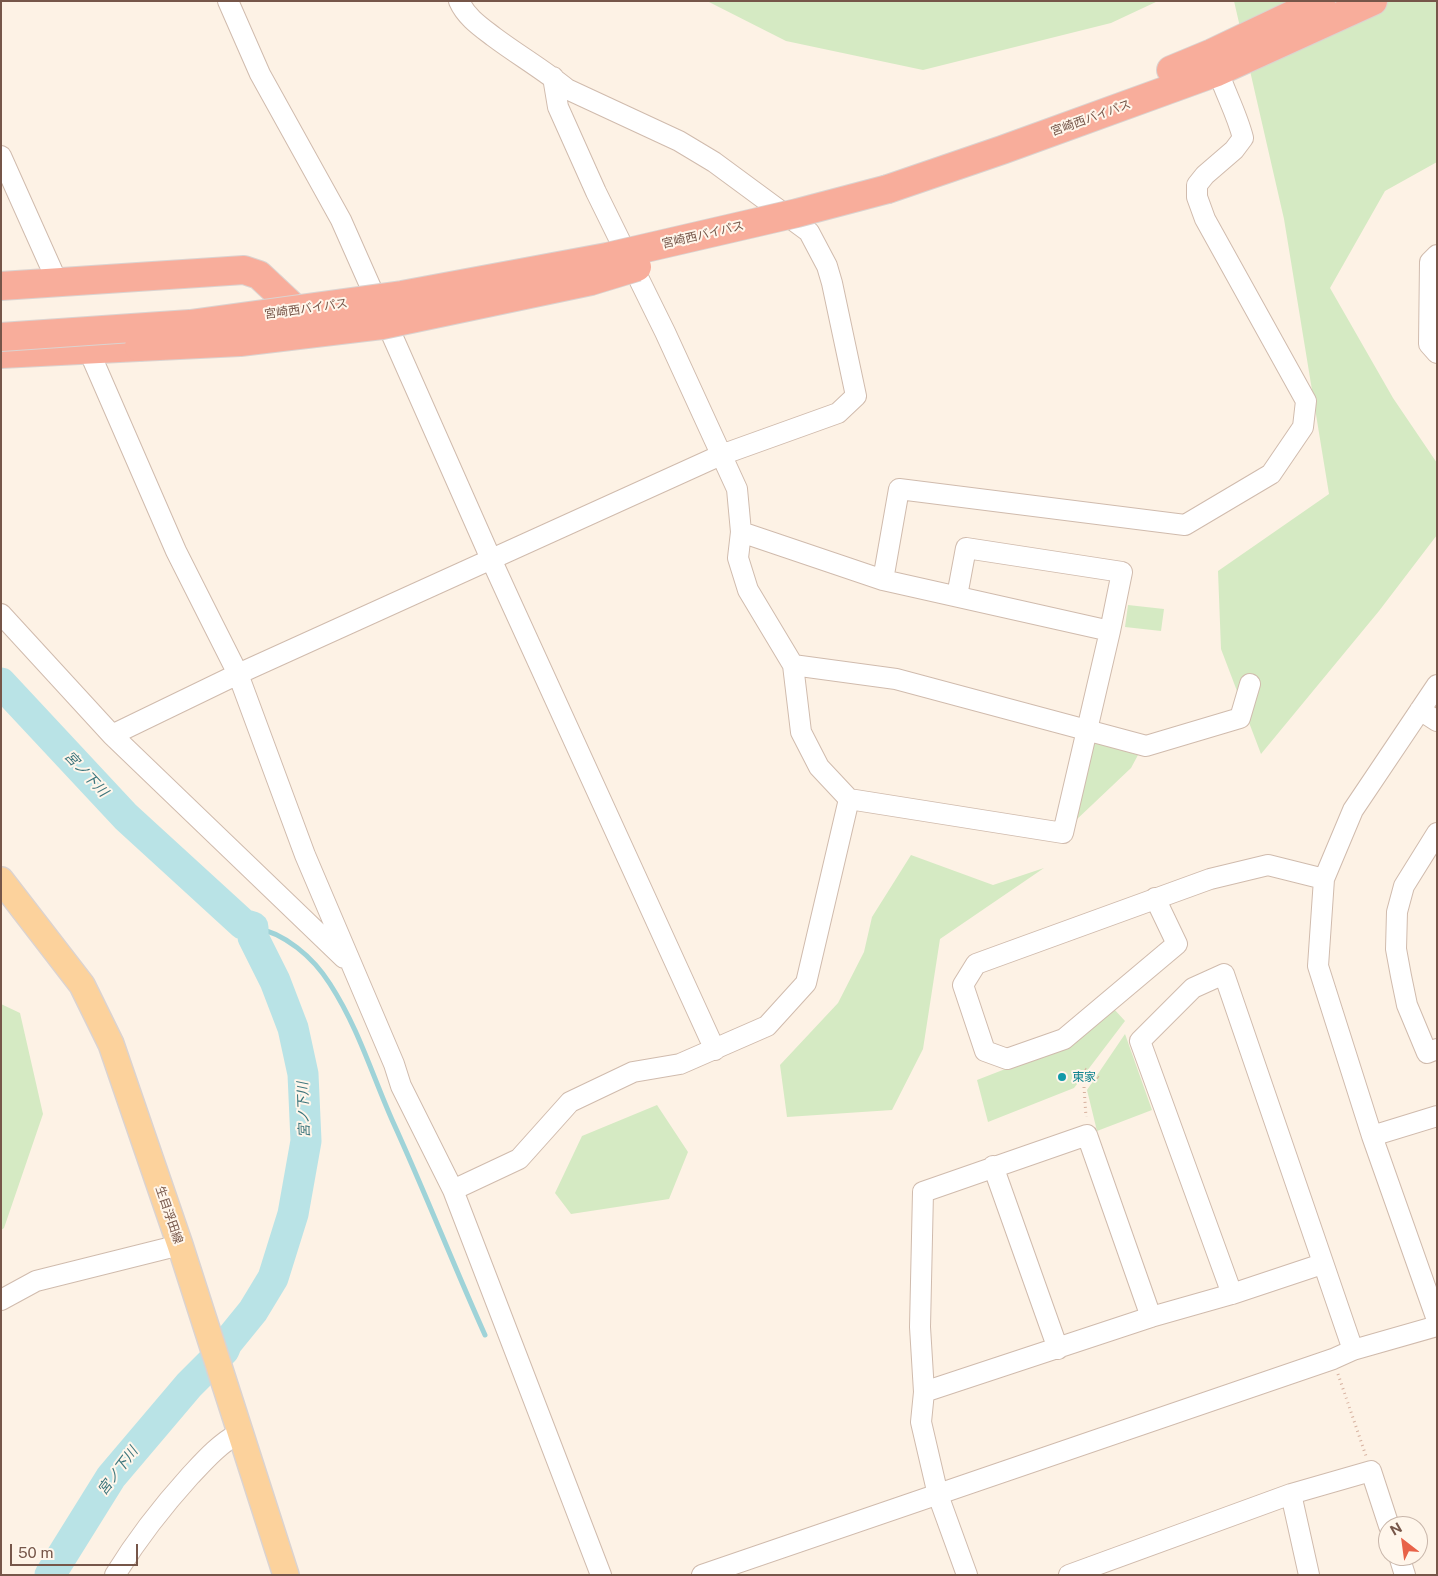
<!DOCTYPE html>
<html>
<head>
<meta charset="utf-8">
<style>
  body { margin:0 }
  #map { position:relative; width:1438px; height:1576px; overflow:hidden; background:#fdf2e5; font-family:"Public Sans",sans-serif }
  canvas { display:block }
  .frame { position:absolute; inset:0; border:2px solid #765649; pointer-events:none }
  .north { position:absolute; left:1378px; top:1516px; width:50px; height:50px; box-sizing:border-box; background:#fff6eb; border:1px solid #c8b6aa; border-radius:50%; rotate:330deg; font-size:14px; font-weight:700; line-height:20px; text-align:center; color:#765649 }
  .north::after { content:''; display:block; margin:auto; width:18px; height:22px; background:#e86248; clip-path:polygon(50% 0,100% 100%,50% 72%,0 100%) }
  .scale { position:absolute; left:10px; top:1544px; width:128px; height:22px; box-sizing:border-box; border:2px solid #765649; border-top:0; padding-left:6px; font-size:15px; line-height:18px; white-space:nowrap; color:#765649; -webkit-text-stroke:4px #fff6eb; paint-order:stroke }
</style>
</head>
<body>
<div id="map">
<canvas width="1438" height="1576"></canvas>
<div class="frame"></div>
<div class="north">N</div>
<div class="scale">50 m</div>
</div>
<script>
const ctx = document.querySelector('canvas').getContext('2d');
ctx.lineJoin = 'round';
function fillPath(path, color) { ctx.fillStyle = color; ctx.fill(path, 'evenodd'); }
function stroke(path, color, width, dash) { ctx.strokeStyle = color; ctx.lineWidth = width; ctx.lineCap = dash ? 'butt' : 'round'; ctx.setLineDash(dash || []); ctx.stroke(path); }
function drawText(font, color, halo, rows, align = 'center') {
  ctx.font = font + ' "Public Sans","Noto Sans JP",sans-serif'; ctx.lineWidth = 4; ctx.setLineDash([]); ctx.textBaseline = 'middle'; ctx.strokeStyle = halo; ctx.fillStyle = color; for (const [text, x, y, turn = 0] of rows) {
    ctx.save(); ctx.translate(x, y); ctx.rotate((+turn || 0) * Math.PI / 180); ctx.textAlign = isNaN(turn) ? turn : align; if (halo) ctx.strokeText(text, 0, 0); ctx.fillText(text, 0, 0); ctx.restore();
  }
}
const green = new Path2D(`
  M707 1H1158L1111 23 923 70 786 41Z
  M1234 1H1437V162L1385 191 1330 288 1393 398 1437 463V535L1379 611 1261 754 1221 649 1218 571 1329 494 1284 219Z
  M1128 605 1164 609 1161 631 1125 627Z
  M1093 741 1138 755 1131 768 1074 822Z
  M911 855 993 885 1044 868 940 939 923 1049 892 1110 787 1117 780 1065 838 1003 864 952 872 917Z
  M1 1004 20 1013 43 1114 4 1228 1 1230Z
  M1114 1009 1125 1021 1074 1088 988 1122 977 1080 1067 1045Z
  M1125 1034 1152 1110 1097 1131 1087 1090Z
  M657 1105 688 1152 669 1199 571 1214 555 1193 582 1136Z`);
const stream = new Path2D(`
  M253 927C285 933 313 957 330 984 359 1029 372 1075 393 1122 425 1192 453 1264 485 1335`);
const river = new Path2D(`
  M1 683 126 817 243 924 253 927V937L275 981 293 1028 303 1074 306 1141 293 1214 273 1278 253 1311 227 1343 224 1350 189 1385 111 1477 50 1575`);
const path = new Path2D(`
  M1085 1069 1099 1078
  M1084 1087 1086 1117
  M1338 1374 1366 1456`);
const minor = new Path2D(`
  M228 1 260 74 341 220 491 559 715 1050
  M553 77 558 107 596 192 665 332 737 489 741 532 738 558 748 590 793 665 801 732 819 767 849 799 1063 833 1110 631 1122 572 966 548 957 596
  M1 156 56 279V284
  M1437 255 1430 262 1429 344 1437 353
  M89 351 176 551 238 674 305 855 394 1064 401 1086 453 1190 601 1575
  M741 532 883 580 1110 631
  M883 580 899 489 1185 525 1271 474 1303 427 1306 401 1205 219 1197 197V185L1205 175 1234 150 1243 138C1236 110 1221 86 1214 58
  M1 614 112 735 344 958
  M793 665 896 679 1146 746 1240 718 1250 684
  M1437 685 1353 810 1324 879 1318 966 1372 1136 1437 1320
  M1420 710 1437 721
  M112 735 238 674 721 455 838 413 856 396 832 283 827 266 809 232 714 162 679 141 567 89C544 70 518 55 494 37 481 27 466 17 459 1
  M1437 833 1404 886 1397 912 1396 949 1401 976 1407 1005 1427 1053 1437 1049
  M1155 898 1177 944 1064 1039 1007 1059 985 1051 963 985 976 964 1210 879 1268 865 1324 879
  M1372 1136 1437 1116
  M993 1166 1058 1349
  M453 1190 519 1159 570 1102 633 1072 680 1064 767 1026 806 983 849 799
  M1232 1294 1140 1041 1193 988 1224 974C1268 1099 1309 1225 1353 1350
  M1 1300 36 1281 180 1245
  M924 1392 1151 1317 1232 1294 1322 1264
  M1291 1494 1309 1575
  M1399 1556 1405 1575
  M115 1575C137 1539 162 1507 190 1476 205 1460 219 1444 239 1433
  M702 1575 1333 1359 1353 1350 1437 1326
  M967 1575 938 1495 921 1422 924 1392 920 1327 923 1192 1087 1135 1151 1317
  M1069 1575 1291 1494 1371 1471 1389 1526`);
const major = new Path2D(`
  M1 880 82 985 111 1044 180 1245 286 1575`);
const highway = new Path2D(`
  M1171 70 1212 53 1321 1
  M888 189 1002 150 1217 72 1373 1
  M1 286 244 270 259 275 290 304
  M1 354 139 347`);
const highwayBridge = new Path2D(`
  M1 337 190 324 402 295 607 257 797 213 888 189
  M139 347 240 342 382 325 591 281 637 267`);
const markers = [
  [1062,1077,5,"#0f9aa8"]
];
const streetNames = [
  ["宮崎西バイパス",1091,118,-20],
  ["宮崎西バイパス",703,235,-13],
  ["宮崎西バイパス",306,309,-8],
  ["生目浮田線",169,1215,71]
];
const cultureNames = [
  ["東家",1072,1077]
];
const waterNames = [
  ["宮ノ下川",86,774,47],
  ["宮ノ下川",304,1110,-92],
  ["宮ノ下川",118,1471,-53]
];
fillPath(green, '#d5eac3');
stroke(stream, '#9fd3d8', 5);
stroke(river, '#b9e3e6', 31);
stroke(minor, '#d0bbad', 22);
stroke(major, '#dbd3d0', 28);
stroke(highway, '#dbd3d0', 30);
stroke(path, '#d7b19f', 3, [1, 4]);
stroke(minor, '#fff', 20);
stroke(major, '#fcd29c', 25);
stroke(highway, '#f8ad9b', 28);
stroke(highwayBridge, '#dbd3d0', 30, []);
stroke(highwayBridge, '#f8ad9b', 28);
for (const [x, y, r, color] of markers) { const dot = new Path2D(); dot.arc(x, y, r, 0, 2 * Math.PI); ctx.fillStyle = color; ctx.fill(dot); stroke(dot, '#fff6eb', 2); }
drawText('12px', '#765649', '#fff6eb', streetNames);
drawText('12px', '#0d838f', '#fff6eb', cultureNames, 'left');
drawText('italic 14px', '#3c757c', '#fff6eb', waterNames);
</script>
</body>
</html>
